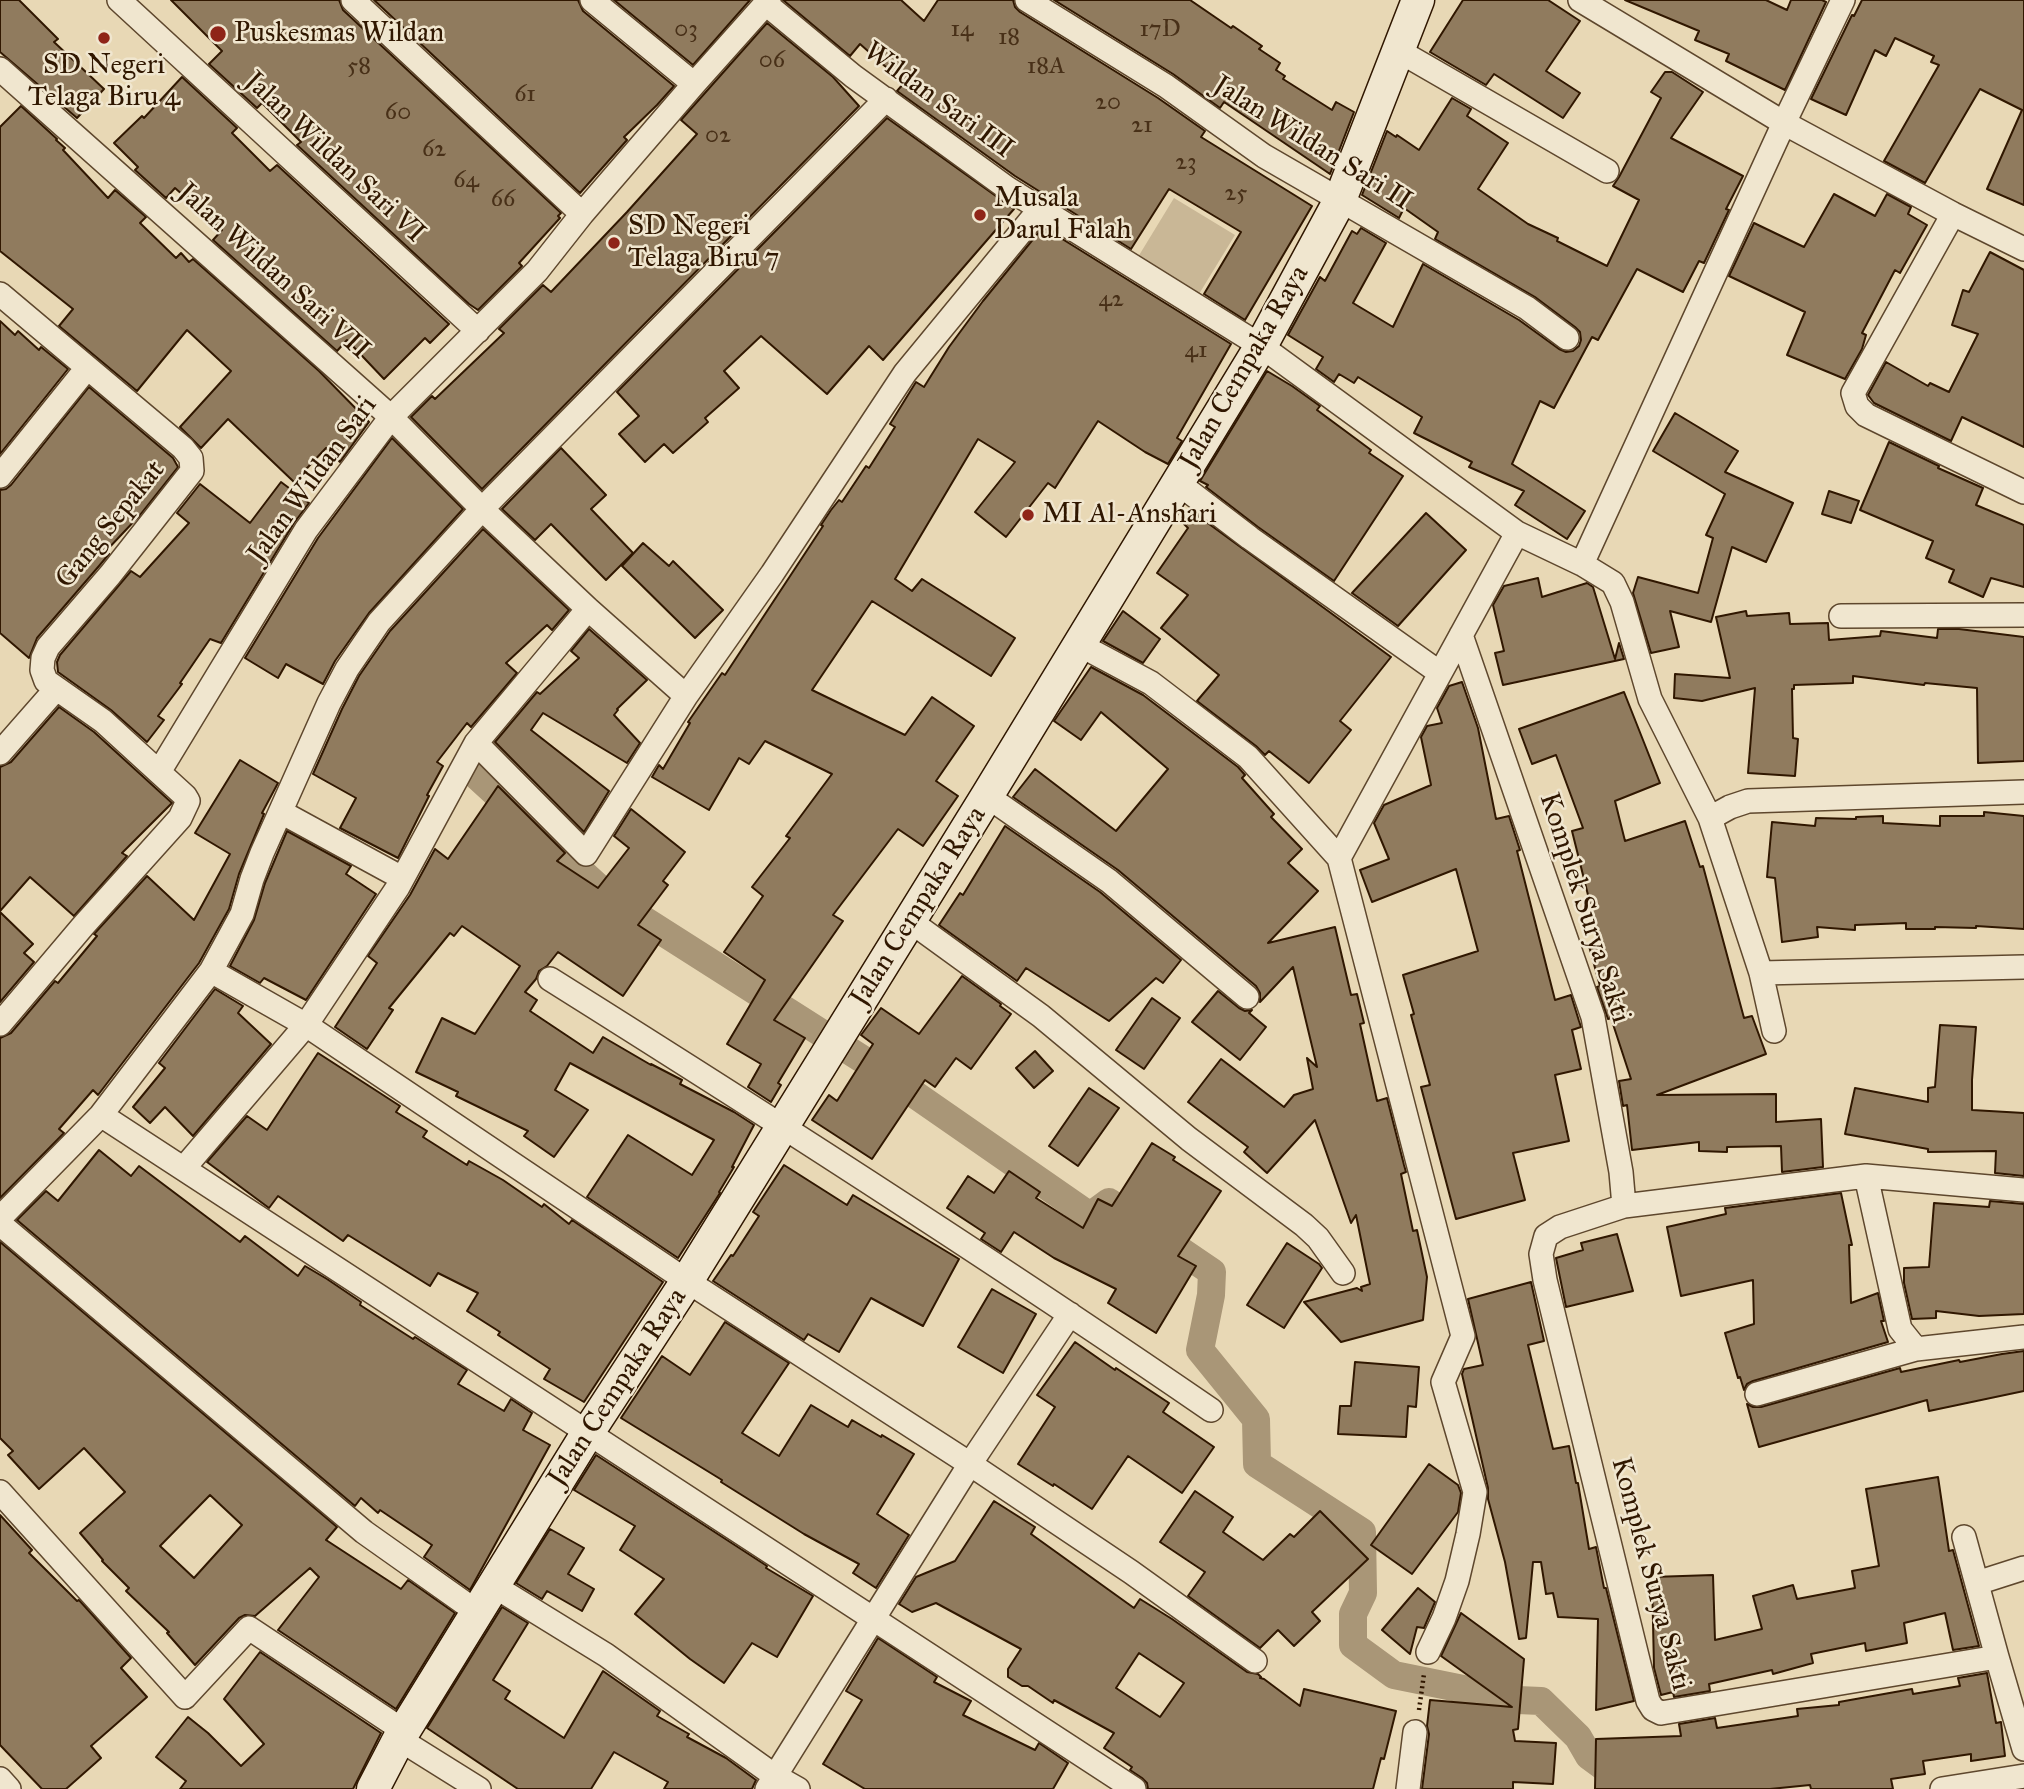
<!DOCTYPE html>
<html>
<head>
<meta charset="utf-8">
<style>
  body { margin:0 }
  canvas { display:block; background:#e8d8b5 }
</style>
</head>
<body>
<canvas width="2024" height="1789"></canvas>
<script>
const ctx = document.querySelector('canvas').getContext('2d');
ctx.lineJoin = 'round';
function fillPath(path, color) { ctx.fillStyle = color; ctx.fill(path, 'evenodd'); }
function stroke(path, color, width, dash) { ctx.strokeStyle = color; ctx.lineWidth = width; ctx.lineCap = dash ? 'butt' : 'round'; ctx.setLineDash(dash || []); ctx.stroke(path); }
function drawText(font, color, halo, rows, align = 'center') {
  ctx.font = font + ' "IM FELL Great Primer",serif'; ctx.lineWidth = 5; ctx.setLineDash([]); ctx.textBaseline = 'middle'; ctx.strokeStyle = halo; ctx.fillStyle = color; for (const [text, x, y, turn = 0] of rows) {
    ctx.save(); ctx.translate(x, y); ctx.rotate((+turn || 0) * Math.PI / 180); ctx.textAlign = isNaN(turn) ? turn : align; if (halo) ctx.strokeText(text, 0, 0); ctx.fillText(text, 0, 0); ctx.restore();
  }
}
const green = new Path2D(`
  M1174 198 1235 235 1199 294 1138 257Z`);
const canal = new Path2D(`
  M478 777 611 899 881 1071 1090 1216 1109 1202 1212 1272 1211 1295 1200 1350 1256 1419 1257 1464 1362 1532 1363 1593 1353 1614V1645L1394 1675 1463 1689 1494 1699 1541 1701 1578 1737 1589 1756 1634 1789`);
const building = new Path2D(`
  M0 0H19L58 39 54 42 104 89 77 118 0 52Z
  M171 0H339L343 10 561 213 558 216 560 218 519 263 522 266 478 310 469 304 297 145 301 142 262 103 257 108 209 64 222 51Z
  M374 0H578L583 11 674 86 657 105 624 137 627 140 580 193Z
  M614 0H750L693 65Z
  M783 0H901L924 21 938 0H1013L1015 7 1020 12 1158 98 1205 131 1201 137 1312 206 1245 320 1204 294 1241 232 1169 189 1131 249 1015 176 897 91 904 83 860 44 850 56Z
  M1054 0H1190L1231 28 1233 26 1262 46 1259 49 1280 63 1276 70 1285 76 1283 79 1332 110 1336 102 1354 112 1330 174 1224 102 1220 108 1173 74Z
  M1463 0H1548L1580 21 1546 71 1580 93 1563 118 1494 74 1486 85 1430 52Z
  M1625 0H1766L1787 10 1791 0H1822L1826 2 1785 90 1726 61 1729 54 1695 40 1699 31Z
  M1862 0H2024V205L1987 189 2022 110 1980 89 1925 183 1884 161 1939 65 1931 62 1934 56 1895 38 1886 56 1875 50 1846 115 1811 99 1852 15 1854 16Z
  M767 23 833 77 859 106 482 489 411 417 432 396 435 399 504 333 499 329 543 285 551 292 627 212 697 134 681 120Z
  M1665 72H1672L1703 92 1671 138 1743 176 1726 209 1729 210 1704 263 1699 261 1683 292 1637 269 1598 340 1592 337 1554 408 1540 401 1512 464 1585 511 1567 539 1515 505 1524 491 1469 467 1472 462 1414 433 1422 417 1358 377 1354 383 1339 374 1334 382 1316 369 1323 357 1288 335 1320 277 1325 281 1352 231 1357 234 1361 228 1386 243 1353 303 1393 327 1423 264 1519 320 1559 349 1566 352 1573 351 1579 346 1581 340 1580 332 1575 327 1535 297 1435 239 1438 232 1404 208 1399 218 1362 195 1387 131 1396 137 1397 135 1419 150 1452 98 1471 109 1467 116 1508 143 1478 189 1528 224 1558 238 1557 241 1607 266 1639 200 1613 186 1619 177 1661 98 1651 92Z
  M182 77 237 128 232 133 270 171 277 165 449 324 430 343 425 338 384 379 347 340 337 351 213 240 222 230 175 188 166 198 135 170 138 167 114 143 142 116 144 118Z
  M21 106 57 139 56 140 65 148 63 150 108 198 115 190 146 217 140 223 176 258 181 253 189 262 193 259 319 371 369 422 340 462 326 448 294 482 228 419 201 448 180 427 231 371 187 330 137 391 59 326 73 309 0 251V127Z
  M887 118 1014 209 883 360 869 346 827 394 761 336 724 371 739 388 705 418 708 422 673 453 664 444 645 462 619 434 639 416 617 392Z
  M1834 194 1875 216 1887 194 1911 207 1908 214 1927 225 1900 273 1895 270 1862 333 1866 335 1862 349 1845 379 1787 355 1805 312 1729 276 1754 223 1804 247Z
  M1043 227 1231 344 1177 438 1182 441 1168 464 1145 452 1098 421 1055 488 1048 483 1006 537 975 512 1015 462 978 439 895 579 912 591 922 579 1015 638 991 676 872 601 812 690 905 735 932 697 974 726 936 781 958 796 923 846 898 829 833 915 843 921 774 1020 805 1038 778 1083 781 1085 771 1102 748 1087 761 1064 727 1044 765 980 724 952 763 896 752 887 790 838 786 836 832 774 765 741 749 764 739 758 709 810 652 777 659 765 663 769 690 723 688 722 722 673 725 675 823 526 821 525 831 510 839 500 842 502 866 466 869 468 895 427 890 424 916 382 924 387 949 347 983 301Z
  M1990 252 2024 270V447L1962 417 1951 441 1874 403 1868 395 1886 362 1928 386 1930 383 1949 392 1978 334 1952 325 1963 290 1969 292Z
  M0 321 15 335 18 331 39 350 41 347 68 369 0 454Z
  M1267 371 1292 386 1320 406 1317 410 1371 450 1369 453 1403 476 1334 581 1258 527 1206 487 1208 485 1200 481Z
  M89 387 173 458 178 467 140 515 105 552 109 554 99 566 37 638 29 658 0 633V490L6 489 11 485Z
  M1675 413 1738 451 1725 472 1793 503 1766 562 1732 547 1711 622 1670 611 1679 647 1651 653 1633 593 1638 577 1698 593 1713 538 1706 535 1725 494 1653 451Z
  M392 438 463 509 369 613 335 661 323 684 286 664 278 678 245 658 318 538Z
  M1889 442 1939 466 1938 468 1983 488 1976 505 2024 525V587L1991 578 1983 597 1949 582 1954 570 1926 558 1933 541 1860 510Z
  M561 448 606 495 591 509 633 553 606 580 551 524 535 540 502 509Z
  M281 482 309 503 294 523 221 643 210 639 180 683 182 684 158 716 164 720 147 742 111 710 58 672 57 662 60 655 131 571 140 577 189 523 177 513 200 484 250 523Z
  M1829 491 1859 501 1851 523 1822 514Z
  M1194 513 1391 657 1340 721 1351 730 1309 783 1269 751 1265 755 1256 746 1197 701 1219 675 1161 628 1188 595 1157 573 1188 528 1184 524Z
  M1426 513 1466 550 1398 626 1352 593Z
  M483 529 569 610 552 630 547 625 506 663 517 673 471 727 467 723 437 762 443 766 427 795 429 796 398 858 340 828 356 798 313 774 342 709 359 676 390 631Z
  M643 543 669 566 673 561 723 610 695 638 622 566Z
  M1538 578 1542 597 1587 583 1593 587 1615 659 1619 643 1624 659 1503 685 1495 653 1504 651 1493 605 1504 586Z
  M1123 611 1160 639 1143 663 1103 641Z
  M1746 611 1747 616 1789 613 1790 624 1828 623 1829 640 1880 636 1881 631 1937 638 1938 629H1959L2024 637V761L1978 763 1977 688 1925 683 1924 685 1853 676V683L1794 685V689H1792L1793 738 1798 739 1795 776 1748 773 1755 688 1702 701 1674 698 1675 674 1730 678 1716 617Z
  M589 629 647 680 617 709 618 710 614 715 640 743 627 763 543 713 531 730 609 791 584 832 495 742 537 692 540 694 579 658 571 651Z
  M1091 667 1143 695 1238 767 1245 775 1242 778 1274 814 1271 817 1302 849 1288 863 1318 891 1268 943 1335 927 1351 995 1357 994 1364 1023 1360 1024 1377 1101 1387 1098 1404 1165 1406 1172 1401 1174 1413 1231 1417 1230 1427 1277 1423 1320 1341 1342 1304 1302 1357 1288 1362 1291 1361 1287 1370 1284 1356 1215 1351 1223 1315 1120 1267 1173 1244 1152 1248 1147 1188 1102 1221 1059 1284 1107 1294 1095 1313 1089 1307 1058 1317 1067 1293 967 1260 1002V993L1256 986 1118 870 1013 797 1035 769 1116 831 1168 769 1101 712 1081 740 1054 721Z
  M1462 682 1478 728 1496 819 1509 816 1519 847 1520 850 1517 851 1555 1000 1571 995 1579 1021 1581 1027 1572 1030 1581 1069 1555 1075 1569 1141 1513 1153 1525 1200 1456 1219 1421 1087 1430 1085 1411 1015 1414 1014 1403 975 1478 951 1456 869 1372 902 1360 870 1389 859 1374 823 1384 805 1431 785 1421 737 1427 726 1442 723 1437 708 1449 686Z
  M1624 692 1660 783 1615 801 1625 841 1685 821 1700 867 1703 866 1744 1018 1752 1016 1766 1054 1657 1095 1776 1094V1122L1821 1119 1823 1167 1782 1172 1781 1146 1727 1147V1152L1699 1151V1142L1632 1150 1627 1105 1623 1106 1619 1081 1631 1079 1611 1018 1608 1019 1597 987 1600 986 1589 946 1600 943 1572 831 1583 828 1556 755 1532 764 1519 729Z
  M59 707 94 732 172 803 122 853 127 856 74 916 30 877 0 911V767L11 762Z
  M240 760 278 783 262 813 264 814 239 874 229 909 199 963 98 1095 93 1090 59 1129 64 1133 0 1198V1038L11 1033 55 981 58 983 97 936 94 934 147 876 194 920 230 854 195 833Z
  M498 786 565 853 557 861 598 888 629 848 614 836 631 809 685 852 663 881 668 885 638 925 661 940 623 996 558 952 547 966 539 971 536 979 525 992 537 1000 530 1011 593 1053 603 1037 651 1065V1064L682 1080 680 1084 734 1112 754 1125 732 1167H734L719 1192 720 1193 678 1258 587 1197 628 1135 692 1175 714 1140 570 1063 555 1090 588 1110 554 1157 524 1136 528 1131 456 1096 458 1092 416 1072 442 1018 475 1034 520 966 462 926 454 936 450 933 389 1008 393 1010 367 1049 335 1027 377 963 368 956 410 895 435 849 448 859Z
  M1984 812 2024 816V929L1976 926V928L1935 927V929H1906V923L1855 925V930L1817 927 1818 937 1782 942 1775 878 1767 877 1772 822 1815 826 1816 818 1856 819V817L1883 816V823L1940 826V816H1984Z
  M1005 826 1100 892 1181 960 1163 983 1156 978 1109 1021 1026 968 1017 981 939 925 960 893 963 895Z
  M287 831 351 866 346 874 376 894 306 1000 264 978 260 983 230 966 254 920 265 883Z
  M0 912 33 944 24 953 34 962 0 1002Z
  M962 976 1001 1004 1000 1006 1011 1014 971 1069 956 1058 935 1087 925 1080 872 1159 812 1120 829 1095 837 1101 873 1044 861 1035 881 1008 919 1034Z
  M215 989 243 1006 238 1013 271 1044 193 1136 165 1107 150 1123 133 1107 165 1068 159 1063Z
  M1218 991 1239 1008 1245 1011 1252 1010 1249 1013 1266 1027 1240 1060 1192 1022Z
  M1152 998 1180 1018 1144 1069 1116 1050Z
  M1940 1025 1976 1027 1972 1080V1110L2024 1113V1176L1995 1173 1996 1151 1928 1152V1149L1845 1134 1855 1088 1928 1102V1088L1935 1087Z
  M1035 1051 1053 1071 1034 1088 1016 1068Z
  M318 1053 400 1106 396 1112 427 1131 423 1137 467 1165 469 1161 503 1180 542 1207 544 1204 569 1224 572 1220 663 1282 584 1402 544 1379 550 1369 498 1335 500 1332 467 1311 478 1293 438 1273 430 1286 348 1235 343 1241 278 1196 269 1208 207 1162 247 1116 267 1130Z
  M1089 1088 1119 1108 1078 1166 1049 1146Z
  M1152 1143 1175 1157 1173 1160 1221 1191 1178 1256 1196 1266 1156 1333 1108 1303 1116 1289 1054 1258 1014 1232 1001 1252 981 1239 985 1233 947 1208 968 1176 994 1193 1009 1171 1040 1192 1036 1198 1083 1228 1098 1199 1112 1206Z
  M99 1150 131 1176 139 1166 240 1242 245 1236 298 1276 305 1266 327 1279 361 1302 360 1305 413 1339 415 1337 467 1370 458 1384 504 1411 511 1399 532 1413 523 1430 550 1445 470 1590 424 1557 432 1545 380 1510 378 1513 361 1498 355 1506 17 1220 46 1191 58 1201Z
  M784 1165 847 1205 853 1195 959 1259 923 1326 871 1298 839 1352 808 1334 804 1340 713 1281 731 1255 733 1256 759 1216 753 1212Z
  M1841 1193 1852 1245H1849L1851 1303 1878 1293 1884 1321H1881L1888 1342 1753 1381 1747 1384 1744 1390 1740 1377 1738 1378 1725 1333 1754 1324 1753 1280 1681 1296 1667 1227 1726 1214 1725 1208Z
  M1990 1201 2024 1204V1314L1979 1316 1936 1311V1318L1912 1319 1904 1283V1268L1929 1267 1934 1203 1989 1207Z
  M1617 1234 1633 1291 1566 1307 1556 1258 1583 1250 1581 1243Z
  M0 1242 337 1527 326 1540 401 1589 408 1580 455 1613 396 1709 278 1630 319 1577 310 1568 255 1616 245 1615 239 1618 195 1665 167 1633 169 1632 126 1591 129 1588 102 1561 103 1560 80 1533 125 1492 84 1448 39 1489 8 1455 13 1451 0 1438ZM210 1495 242 1525 194 1578 160 1546Z
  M1287 1243 1319 1264 1322 1268 1284 1328 1247 1305Z
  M1531 1282 1544 1341 1528 1345 1553 1449 1569 1446 1576 1483H1578L1589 1549 1596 1547 1604 1588H1606L1634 1701 1596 1710 1598 1619 1558 1617 1553 1593 1546 1594 1541 1562H1533L1526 1638 1519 1639 1505 1562 1488 1499V1488L1462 1374 1464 1369 1483 1365 1468 1299Z
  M992 1289 1036 1314 1003 1373 958 1347Z
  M725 1322 789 1363 742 1433 779 1456 811 1405 848 1427 852 1420 881 1437 882 1435 914 1454 877 1514 909 1535 876 1588 853 1573 859 1564 804 1534 721 1482 722 1480 621 1418 662 1356 690 1375Z
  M1075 1342 1115 1370 1116 1368 1169 1403 1163 1412 1214 1447 1182 1493 1128 1456 1092 1509 1054 1484 1053 1486 1018 1464 1055 1407 1037 1395Z
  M2024 1351V1391L1929 1411 1927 1400 1759 1447 1747 1404 1753 1407H1761L1900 1368 1901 1372 1959 1360 1960 1362 2002 1354Z
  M1355 1362 1419 1367 1416 1407 1408 1406 1406 1437 1338 1434 1340 1406H1351Z
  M596 1455 767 1566 766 1568 813 1596 777 1657 752 1643 724 1683 690 1659 635 1614 664 1579 620 1550 635 1526 574 1490Z
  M1429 1464 1458 1485 1461 1493 1458 1512 1412 1574 1371 1545Z
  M1938 1477 1949 1551 1953 1550 1979 1646 1953 1650 1945 1613 1904 1623 1907 1643 1866 1651 1865 1643 1811 1654 1813 1663 1773 1674 1772 1670 1709 1684 1710 1691 1674 1697 1673 1692 1661 1695 1654 1668 1652 1577 1713 1575 1715 1640 1762 1629 1753 1596 1793 1585 1797 1599 1855 1588 1852 1571 1879 1566 1866 1489Z
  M1195 1491 1233 1517 1223 1532 1263 1560 1290 1534 1294 1537 1320 1511 1368 1559 1312 1612 1320 1621 1294 1646 1278 1630 1260 1648 1188 1596 1205 1572 1160 1542Z
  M994 1501 1035 1527 1031 1534 1134 1608 1140 1599 1172 1619 1247 1672 1258 1674 1261 1677 1260 1678 1264 1679 1300 1706 1304 1689 1396 1711 1384 1759 1381 1758 1373 1789H1148L1147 1783 1142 1778 1130 1770 1132 1767 1104 1748 1114 1733 1054 1700 1053 1703 1028 1686H1022L1008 1677V1669L1021 1649 936 1603 912 1612 899 1604 916 1577 955 1561ZM1139 1653 1184 1683 1160 1717 1116 1688Z
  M0 1515 32 1550 29 1553 77 1601 79 1600 131 1658 121 1668 147 1697 91 1746 101 1758 66 1789H42L0 1745Z
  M550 1529 584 1548 568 1574 594 1589 582 1611 547 1591 542 1599 516 1583Z
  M1418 1588 1435 1602 1424 1628 1417 1627 1410 1654 1382 1630Z
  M502 1607 528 1623 493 1680 510 1691 505 1699 564 1738 603 1671 660 1711 657 1716 689 1734 687 1737 726 1758 756 1780 752 1789H664L668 1782 614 1752 591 1789H518L427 1728Z
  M1461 1613 1524 1659 1518 1729 1513 1730 1515 1741 1556 1743 1553 1784 1513 1782V1789H1422L1429 1734 1427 1726 1430 1700 1512 1707 1441 1656Z
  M878 1638 937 1677 934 1682 971 1701 963 1715 1035 1750 1039 1743 1068 1763 1053 1789H865L823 1764 862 1700 846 1691Z
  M260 1652 381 1733 353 1789H180L186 1781 156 1757 188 1717 208 1733 241 1766 264 1744 224 1699Z
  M1987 1673 1996 1723 2001 1722 2005 1756 1971 1761V1754L1923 1761 1925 1774 1891 1779 1893 1789H1811L1810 1785 1770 1789H1595L1596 1739 1681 1736 1679 1724 1715 1718 1717 1728 1798 1716 1797 1709 1839 1705V1702L1912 1689 1913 1694 1960 1686 1958 1678Z`);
const path = new Path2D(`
  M1419 1710 1424 1674`);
const street = new Path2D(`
  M119 0 478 331
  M353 0 582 214
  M592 0 694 84
  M1027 0 1166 86 1264 156 1527 308 1567 338
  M1580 0 1784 123 1953 214 2024 249
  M766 4 853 76 1007 188 1261 346 1517 533 1582 564 1613 583 1622 602 1650 699 1710 818 1761 973 1774 1031
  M1399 51 1607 171
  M0 69 391 417 482 509 588 609 686 696
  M1953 214 1853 393 1857 406 1866 415 2024 492
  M0 294 183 448 191 458 192 471 110 575 48 647 43 658 42 670 46 681 103 721 185 796 188 801 180 818 83 926 0 1024
  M0 476 87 368
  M1178 483 1250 538 1440 673
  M1582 564 1784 123 1843 0
  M1841 616 2024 615
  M1461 635 1593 1017 1621 1172 1624 1206
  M1080 645 1151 683 1248 757 1339 858
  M476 743 586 854 686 696 772 574 905 373 1040 209
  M0 753 56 689
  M159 772 306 530 391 417 537 271 582 214 694 84 769 0
  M987 796 1109 881 1247 997
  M281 812 402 878
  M1710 818 1730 807 1748 801 2024 792
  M910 921 1041 1016 1189 1139 1304 1225 1318 1238 1343 1273
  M211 971 306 1025 687 1281 970 1464 1131 1572 1255 1661
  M1761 973 2024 967
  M550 979C773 1119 994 1261 1211 1410
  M101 1115 1134 1789
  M184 1168 306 1025 398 887 476 743 588 609
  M1866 1176 2024 1190
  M0 1218 101 1115 211 971 242 914 252 879 262 853 329 703 347 669 379 622 482 509 886 99
  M0 1224 364 1532 477 1612
  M2024 1337 1916 1349 1900 1329 1866 1176 1624 1206 1560 1227 1546 1236 1541 1254 1545 1280 1648 1701 1653 1709 1661 1713 1997 1657 2024 1749
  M1757 1394 1916 1349
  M0 1492 185 1697 249 1628 404 1731
  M1964 1537 1997 1657
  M1977 1583 2024 1568
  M494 1586 606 1655 775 1776 798 1789
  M1428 1652 1444 1618 1457 1581 1468 1534 1475 1492 1443 1382 1463 1336 1339 858 1517 533
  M399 1739 479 1789
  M0 1779 9 1789
  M767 1789 970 1464 1070 1314
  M1408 1789 1415 1732
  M1942 1789 2024 1776`);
const secondary = new Path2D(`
  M373 1789 399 1739 587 1434 687 1281 987 796 1261 346 1340 200 1418 0`);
const markers = [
  [218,34,9,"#8f2418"],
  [104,38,7,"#8f2418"],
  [980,215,7,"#8f2418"],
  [614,243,7,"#8f2418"],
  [1028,515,7,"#8f2418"]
];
const numberNames = [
  ["03",686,30],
  ["14",962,30],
  ["17D",1160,30],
  ["18",1009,38],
  ["06",772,61],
  ["58",359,67],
  ["18A",1046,67],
  ["61",525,95],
  ["20",1108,103],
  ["60",398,113],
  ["21",1142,126],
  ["02",718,136],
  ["62",434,150],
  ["23",1186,163],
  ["64",466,181],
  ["25",1236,194],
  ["66",503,200],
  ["42",1111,300],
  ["41",1196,351]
];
const poiNames = [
  ["Puskesmas Wildan",234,34],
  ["SD Negeri",104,66,"center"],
  ["Telaga Biru 4",104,98,"center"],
  ["Musala",994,199],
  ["Darul Falah",994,231],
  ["SD Negeri",628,227],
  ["Telaga Biru 7",628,259],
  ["MI Al-Anshari",1042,515]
];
const streetNames = [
  ["Wildan Sari III",938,101,36],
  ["Jalan Wildan Sari II",1312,144,32],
  ["Jalan Wildan Sari VI",334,158,43],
  ["Jalan Wildan Sari VII",273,272,42],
  ["Jalan Cempaka Raya",1245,368,-60],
  ["Jalan Wildan Sari",313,480,-54],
  ["Gang Sepakat",111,525,-51],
  ["Jalan Cempaka Raya",919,907,-58],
  ["Komplek Surya Sakti",1584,908,72],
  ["Jalan Cempaka Raya",618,1388,-57],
  ["Komplek Surya Sakti",1650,1574,75]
];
fillPath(green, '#c9b796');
stroke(canal, '#a99677', 28);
fillPath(building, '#907b5e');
stroke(building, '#301700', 2);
stroke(street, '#5e472d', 26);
stroke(secondary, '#301700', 35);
stroke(path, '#301700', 4.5, [2, 3.5]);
stroke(street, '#f0e6cf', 23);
stroke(secondary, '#f0e6cf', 32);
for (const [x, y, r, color] of markers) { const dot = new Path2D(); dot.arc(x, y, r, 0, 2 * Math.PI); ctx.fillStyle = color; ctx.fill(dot); stroke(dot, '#f0e6cf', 2.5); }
drawText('24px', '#483018', null, numberNames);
drawText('28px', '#301700', '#f0e6cf', poiNames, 'left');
drawText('28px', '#301700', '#f0e6cf', streetNames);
</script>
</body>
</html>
